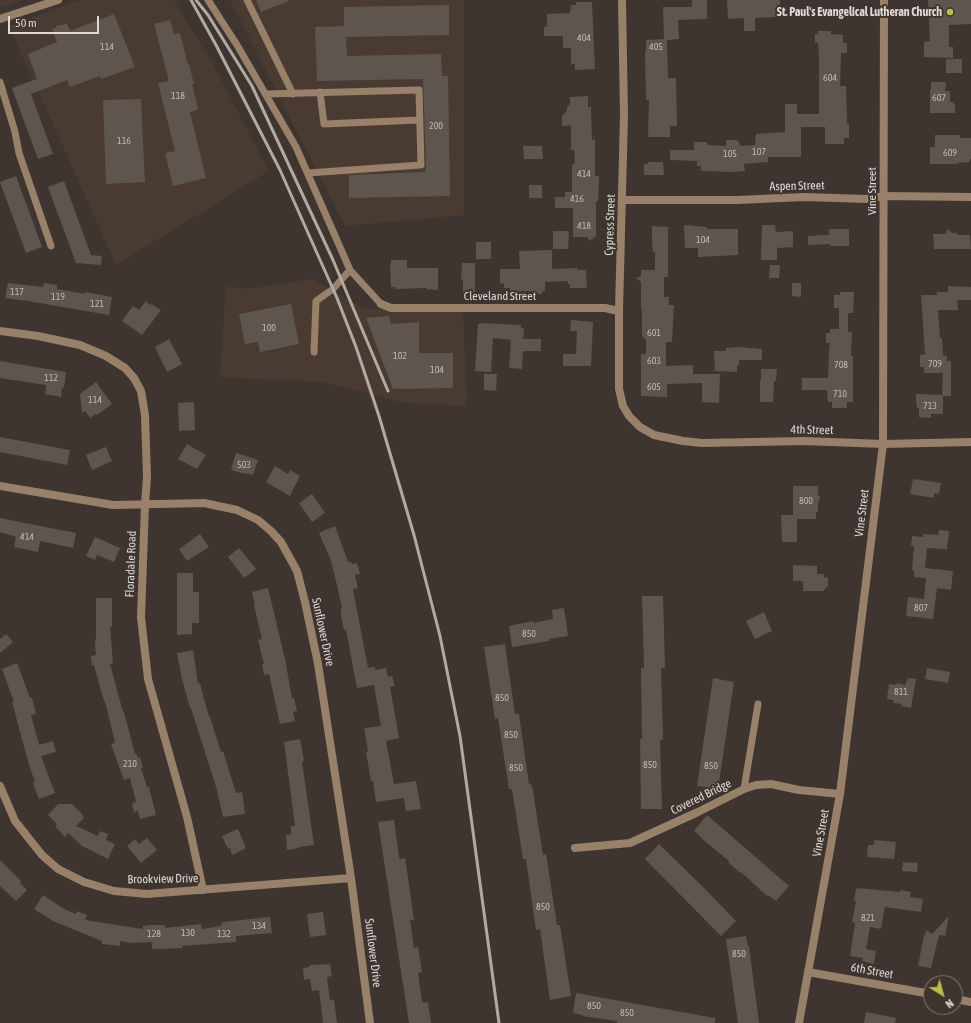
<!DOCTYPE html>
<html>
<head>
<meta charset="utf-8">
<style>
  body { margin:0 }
  #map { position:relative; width:971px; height:1023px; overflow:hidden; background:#3e3530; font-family:"Asap Condensed",sans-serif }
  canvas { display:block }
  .north { position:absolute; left:923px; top:975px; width:40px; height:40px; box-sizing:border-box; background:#3e3530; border:1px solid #7e7772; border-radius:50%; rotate:143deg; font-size:11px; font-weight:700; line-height:16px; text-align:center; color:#ded9d5 }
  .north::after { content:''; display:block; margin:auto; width:14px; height:18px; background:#bebf42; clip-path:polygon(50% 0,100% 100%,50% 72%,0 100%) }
  .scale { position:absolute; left:8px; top:16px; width:91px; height:18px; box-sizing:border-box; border:2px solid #ded9d5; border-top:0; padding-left:5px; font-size:12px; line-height:14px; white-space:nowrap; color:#ded9d5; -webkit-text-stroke:3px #3e3530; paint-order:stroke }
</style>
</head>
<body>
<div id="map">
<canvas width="971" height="1023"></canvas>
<div class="north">N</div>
<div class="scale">50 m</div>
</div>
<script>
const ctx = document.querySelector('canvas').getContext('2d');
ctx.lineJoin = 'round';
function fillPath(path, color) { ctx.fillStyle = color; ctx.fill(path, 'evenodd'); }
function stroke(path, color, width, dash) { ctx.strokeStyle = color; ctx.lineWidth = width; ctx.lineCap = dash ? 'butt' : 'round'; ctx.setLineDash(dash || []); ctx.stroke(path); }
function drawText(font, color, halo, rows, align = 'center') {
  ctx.font = font + ' "Asap Condensed",sans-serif'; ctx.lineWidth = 4; ctx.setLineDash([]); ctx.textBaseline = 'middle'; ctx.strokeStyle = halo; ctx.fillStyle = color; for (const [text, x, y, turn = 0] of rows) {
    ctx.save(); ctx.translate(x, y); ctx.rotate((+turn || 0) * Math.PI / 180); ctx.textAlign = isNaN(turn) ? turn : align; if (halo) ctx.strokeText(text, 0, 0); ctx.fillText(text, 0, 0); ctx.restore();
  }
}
const built = new Path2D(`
  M0 0H21L0 8Z
  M81 0H174L213 64 269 171 116 265 9 26Z
  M230 0H464V215L345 226Z
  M313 279 364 309 463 312 467 406 399 402 323 382 220 377 226 286 246 289Z`);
const building = new Path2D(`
  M256 0H289V1L261 12Z
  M692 0H707V19L678 20 679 39 667 40 668 78H676L677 126H670V137H648L649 100H646L645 52 646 51V40L664 39 663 7H692Z
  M727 0H780V13H775L776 17 755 18V31H744V18L728 19Z
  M928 0H971V24L949 25V47H953V58L924 57V42L930 41Z
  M576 2H592L595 69 575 70V64H571V48H563V36H544V27H547V14L570 13 571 5H576Z
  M449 5V35L346 37 347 56 441 54 442 76H448L450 196 349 198V175L425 172 426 165 423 79 317 81 315 27 344 26V7Z
  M114 14 135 67 101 79 100 76 70 87 67 80 31 94 53 154 38 159 12 88 37 79 28 54 57 42 52 29 56 28 57 25 60 26 67 23 70 31Z
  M170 20 174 34 180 33 188 65 189 64 194 84H192L198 108 197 110 190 112 206 178 173 186 165 153 175 151 158 83 169 81 154 24Z
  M818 31H831V34L843 35V43H847V53H841L840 86H846L847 124H849V138H844V144H825V127H801V157H768V162L744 164 745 171 733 172 701 171V166H697V161L670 160V150H694V142H707V145L726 146V140H737L741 146 755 145 756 134 785 132V104H797V114H819V55L818 43H815V34H818Z
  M946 59H962V73H946Z
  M931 82H946L945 91H950V102H953L955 106V113H930V90H931Z
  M588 96V107H591L592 140 595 139V176H599L598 201H596V236L590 241 587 237H573V208H555V197H565V192H572V165L575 163 574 150H571V125L562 126V116L567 111V107L570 104V97Z
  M141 99 145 182 106 184 103 100Z
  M935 135H960V138H971V159H970L969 162 957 163V164H930V147H935Z
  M523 146H542L543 159H524Z
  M648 162H663L664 175H644V164H648Z
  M16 176 42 247 26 253 0 182Z
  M64 181 91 255 102 256 101 265 76 263 48 187Z
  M529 185H542V198H529Z
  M684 225 707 227V229H738V255L698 257V248H685Z
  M762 225H775L776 232 793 231V247L777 248V260H761Z
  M652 226 668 227V277H664V297H669V305H674L672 342H666V366L693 365V374H720L719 403 702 402V383L667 384V397L641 396V354H646V340L642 336V309H641V282L636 278 641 276V270H655V252H653L652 243Z
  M829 229H849V246H830V244L808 245V236L829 235Z
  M948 229 952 233H957V235H970L971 249H934L933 234H945Z
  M553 231H569L568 249H553Z
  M476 242H491V259H476Z
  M552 250V269L577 268V270H586L587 288H570V284H568V281L545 282V291H542V294H533L532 291H510V288H504V283L500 284V269H520L519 251Z
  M391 260H407V268H438V290L426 289V288L395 289V287H391L390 265H391Z
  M462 263H475V294H463V280H461Z
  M770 265H780L779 278H769Z
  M8 283 43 287 44 283 57 285V289L85 294V292L112 297 109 315 28 301 5 298Z
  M792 283H801V297L792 296Z
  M948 286 971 287V300H957L958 310H938L940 338H942L943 355 947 356V361H951V396H943V414H931V418L919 417V408H917V404H916V394L942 395 943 373H924V367H920V355L925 354 921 295H937V292H948Z
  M840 292H854L853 313H848V332H852L851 356H853V402H847V408H832V402H828L827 390H802V378H828L829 352 830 343H826V333H830V329H839V308H834V295H840Z
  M146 301 150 305 151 304 161 310 142 335 122 321 133 306 139 310Z
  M291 304 299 344 260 352 258 342 245 344 239 314Z
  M389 316 391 324 419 322V353H453V388L393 389 366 318Z
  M571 320 593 322 591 366H563V354H576L577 331H570Z
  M481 323 521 325V328H524L523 339H541V351H523L522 369 509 368 511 340 493 338 491 372 475 371 478 324H481Z
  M169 339 182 364 167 372 155 347Z
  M739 347 762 349V360H739V365H737V372L715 371 714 351H726V348Z
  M0 361 66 372 64 388 62 387 61 397 45 394 46 385 0 378Z
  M761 369H777L776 381H774L773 402H760V380H761Z
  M484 374H497L496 391 484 390Z
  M96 382 112 404 97 415 96 414 90 418 85 411 82 413 80 394Z
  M194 402 195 430 179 431 178 403Z
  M0 437 70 450 67 465 0 452Z
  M187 444 206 455 197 469 178 459Z
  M106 447 112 461 92 470 86 455Z
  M236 453 258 460 253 475 245 473V474L231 470Z
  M275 466 288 474 290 470 300 476 290 496 266 482Z
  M913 479 941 483 939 494 934 493V498L910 494Z
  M793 486H818V494L820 498 818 503V512H816V519H797V542H782L781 515H793Z
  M312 494 325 513 312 522 299 503Z
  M0 518 76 533 73 548 40 541 38 552 14 547 16 537 0 532Z
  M335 526 348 562H351L352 564 357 563 360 574 355 575 358 588 353 589 368 668 375 667V670L386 668 388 677 392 676 395 686 390 687 399 738 386 741 394 784 416 781 421 809 406 811 404 798 376 802 373 781H371L366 752 368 751 364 728 381 726 374 685 357 688 346 630H344L341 616V608H342L337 585 330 558 319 533Z
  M939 530 949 531 947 549 927 548 925 568 953 571 951 590 937 588 933 619 906 616 908 597 924 599 926 578 914 577V571L912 570 914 546H911L912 536 923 537V534L938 535Z
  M200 534 209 547 187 561 179 549Z
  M95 537 120 548 114 562 97 555 95 560 86 556Z
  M239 548 256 569 244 578 228 557Z
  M793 565 817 566V574H824V578L828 577V587H826V589H824V591H803V581H793Z
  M177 573H193V592H199V623H192V634L177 635Z
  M268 588 285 659 292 698H294L297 711 293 712 295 721 280 724 269 674 264 675 262 664H264L258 640 262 639 254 605H255L252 592Z
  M642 596H663L665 668H661L663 740H660L662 809H641L640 739H642L641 668H644Z
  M96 598H112V627H110L113 663 110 664 123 712H124L135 754 136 753 138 758 140 757 143 768H141L147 787H149L156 815 140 819 138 811 134 812 132 803 136 802 130 778 124 780 111 744 115 743 106 705 103 698 94 665 92 666 91 656 96 655 95 643 96 638Z
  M564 608 568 636 549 639V641L512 647 509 626 533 621V623L553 619 552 610Z
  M764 612 772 631 755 639 746 621Z
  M6 634 13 642 0 653V639Z
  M505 644 515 714H519L529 784 532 785 543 855 546 854 557 925H560L571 996 550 1000 540 929 536 930 526 859H523L512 789H509L498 718 495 719 484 647Z
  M193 650 198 684 200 683 209 717H210L221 752 223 751 236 793 242 792 245 814 223 817 217 790 191 708H190L182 679 177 653Z
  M17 663 30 698H32L36 714 31 715 39 745 53 741 56 752 41 756 55 793 39 799 33 783 35 782 29 765 12 702H14L2 669Z
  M927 668 950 672 948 683 925 679Z
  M713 678 734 682 718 789 697 786Z
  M908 678 916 679 911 708 901 706 902 704 893 703 894 700 887 699 889 684 896 685 897 683 905 685Z
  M300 739 304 761 302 762 314 845 299 847V848L287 850 286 835 291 834V826H295L284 742Z
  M58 804H72L81 813 84 818 76 826 98 836 100 831 108 834 106 840 115 844 108 859 82 846 68 833 65 837 55 826 57 824 48 815Z
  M707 815 789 886 776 901 768 895 767 896 741 872 740 873 728 862 729 861 701 838V837L694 831Z
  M394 820 399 857 400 859 405 858 408 878 414 920H410L414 948 418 947 422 972 418 973 422 1002 423 1001V1003L428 1002 431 1023H409L378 822Z
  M238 829 246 848 232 855 230 848 228 849 222 836Z
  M147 838 157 850 141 863 127 846 135 839 139 844Z
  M874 840 896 842 894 859 867 857 868 845H874Z
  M659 844 704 888 736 921 721 936 645 859Z
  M0 860 21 881 20 883 27 890 16 901 0 886Z
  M903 862 918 863 917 872 902 871Z
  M857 888 900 892V890L911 892 910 897 923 899 921 912 885 907 881 929 870 927 866 949 876 951 874 964 862 961 863 958 850 956 855 923 852 922 856 901H854L856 889H857Z
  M43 895 64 909 76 914 77 911 87 915 85 920 143 929V926L152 925H165V928L201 924 202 929 221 926 220 925H222V922L270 917 272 933 236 936V942L182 946 183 948 152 949V942L132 943 120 941V946L102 944V941L53 921 34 909Z
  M323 912 326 935 310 937 307 914Z
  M949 916 945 936 939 935 931 968 918 966 924 935H925L926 930 932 934Z
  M746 936 748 946H749L759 1023H738L726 939Z
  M326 964V965L330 964 332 976 327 977 330 1000H334L337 1023H323L319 990 312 991 310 979 304 980 303 968 310 967V965Z
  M576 993 715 1018V1023H617V1021L582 1016V1015L573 1013Z
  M866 1012 896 1018 895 1023H864Z`);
const service = new Path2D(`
  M208 0 237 45 296 147 350 270 381 304
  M247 0 293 94
  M0 82 15 132 19 153 51 246
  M320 92 324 124 419 120
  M266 94 419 90 421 165 308 173
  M314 352 316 301 333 289 350 270
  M744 789 758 704`);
const minor = new Path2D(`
  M622 0 624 116 619 311V389L623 406 629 416 640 427 654 435 683 441 702 443 804 441 883 444 971 442
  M0 19 58 0
  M622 200H737L804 197 866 199 884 196 971 197
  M381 304 391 308H605L619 311
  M0 331 38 336 80 345 106 356 125 368 134 378 141 391 145 415 147 477 145 505 141 617 148 679 187 817 203 890
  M0 486 113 505 204 503 237 510 258 520 271 531 281 542 297 571 305 602 318 664 351 878 370 1023
  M0 786 15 821 42 855 58 869 84 882 114 891 147 894 351 878
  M575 848 630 843 698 812 744 789 756 785 771 784 799 790 840 794
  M808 972 931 994
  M955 999 971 1002`);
const tertiary = new Path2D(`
  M799 1023 840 794 883 444 884 0`);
const rail = new Path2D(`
  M191 0 216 45 280 170 337 298 356 347 379 416 414 535 440 636 460 736 499 1023
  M196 0 208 15 252 86 333 260 388 391`);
const markers = [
  [950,12,4,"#bebf42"]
];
const numberNames = [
  ["404",584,38],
  ["114",107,47],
  ["405",656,47],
  ["604",830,78],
  ["118",178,96],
  ["607",939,98],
  ["200",436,126],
  ["116",124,141],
  ["107",759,152],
  ["609",950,153],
  ["105",730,154],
  ["414",584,174],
  ["416",577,199],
  ["418",584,226],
  ["104",703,240],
  ["117",17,292],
  ["119",58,297],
  ["121",97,304],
  ["100",269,328],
  ["601",654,333],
  ["102",400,356],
  ["603",654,361],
  ["709",935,364],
  ["708",841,365],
  ["104",437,370],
  ["112",51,378],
  ["605",654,387],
  ["710",840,394],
  ["114",95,400],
  ["713",930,406],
  ["503",244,465],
  ["800",806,501],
  ["414",27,537],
  ["807",921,608],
  ["850",529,634],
  ["811",901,692],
  ["850",502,698],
  ["850",511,735],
  ["210",130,764],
  ["850",650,765],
  ["850",711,766],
  ["850",516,768],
  ["850",543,907],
  ["821",868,918],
  ["134",259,926],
  ["130",188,933],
  ["128",154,934],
  ["132",224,934],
  ["850",739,954],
  ["850",594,1006],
  ["850",627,1013]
];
const poiNames = [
  ["St. Paul's Evangelical Lutheran Church",942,12]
];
const streetNames = [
  ["Aspen Street",797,186,-1],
  ["Vine Street",872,191,-90],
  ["Cypress Street",610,225,-88],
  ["Cleveland Street",500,296],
  ["4th Street",812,430,1],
  ["Vine Street",862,513,-83],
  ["Floradale Road",131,564,-88],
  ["Sunflower Drive",323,632,78],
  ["Covered Bridge",701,797,-26],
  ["Vine Street",821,833,-80],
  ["Brookview Drive",163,879,-1],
  ["Sunflower Drive",373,953,83],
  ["6th Street",872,971,10]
];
fillPath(built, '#4a3b32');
fillPath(building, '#5e554f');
stroke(service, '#988168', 7);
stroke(minor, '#988168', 8);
stroke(tertiary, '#988168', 8);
stroke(rail, '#b0aaa5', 3);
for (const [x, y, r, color] of markers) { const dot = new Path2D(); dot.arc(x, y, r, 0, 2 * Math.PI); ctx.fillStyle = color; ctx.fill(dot); stroke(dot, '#3e3530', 1.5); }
drawText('10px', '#beb8b4', null, numberNames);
drawText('bold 12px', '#ded9d5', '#3e3530', poiNames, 'right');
drawText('12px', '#ded9d5', '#3e3530', streetNames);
</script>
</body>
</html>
